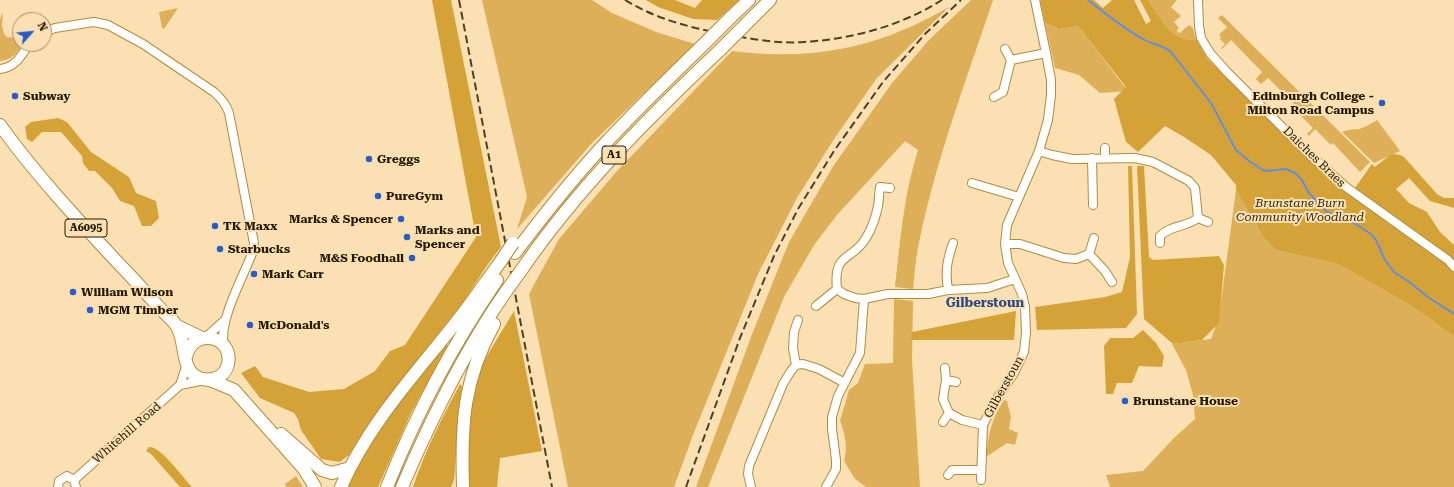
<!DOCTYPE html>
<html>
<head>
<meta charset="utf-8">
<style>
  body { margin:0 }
  #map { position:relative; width:1454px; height:487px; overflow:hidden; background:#fae0b2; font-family:"Roboto Serif",serif }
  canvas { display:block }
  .north { position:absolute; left:12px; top:12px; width:40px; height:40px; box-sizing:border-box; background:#fae0b2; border:1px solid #a5906b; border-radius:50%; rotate:63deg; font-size:11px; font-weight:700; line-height:16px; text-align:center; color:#251901 }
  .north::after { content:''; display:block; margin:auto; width:14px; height:18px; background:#275dcb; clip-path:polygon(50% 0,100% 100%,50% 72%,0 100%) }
</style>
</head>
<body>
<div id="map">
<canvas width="1454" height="487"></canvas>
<div class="north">N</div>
</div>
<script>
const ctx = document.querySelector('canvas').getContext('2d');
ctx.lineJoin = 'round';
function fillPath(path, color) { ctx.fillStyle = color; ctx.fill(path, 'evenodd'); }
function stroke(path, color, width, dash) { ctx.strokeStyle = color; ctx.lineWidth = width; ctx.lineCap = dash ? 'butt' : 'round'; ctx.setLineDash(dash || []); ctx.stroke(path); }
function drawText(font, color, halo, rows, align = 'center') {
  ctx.font = font + ' "Roboto Serif",serif'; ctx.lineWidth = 4; ctx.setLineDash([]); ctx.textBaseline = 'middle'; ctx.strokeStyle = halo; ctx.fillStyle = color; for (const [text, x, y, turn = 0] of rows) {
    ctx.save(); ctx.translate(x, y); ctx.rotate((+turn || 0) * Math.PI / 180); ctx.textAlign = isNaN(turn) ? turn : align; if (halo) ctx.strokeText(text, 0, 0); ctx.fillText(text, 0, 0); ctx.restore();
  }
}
const green = new Path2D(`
  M482 0H592L612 13 656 32 695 44 592 143 517 229 527 197Z
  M971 0H993C967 78 937 157 920 238 916 254 915 272 913 289L895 287C900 241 904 194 918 150L905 141 837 215 814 245 784 297 708 487H696L751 337 789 242 832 168 892 83 929 40Z
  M1148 0H1177L1171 7 1181 16 1174 22 1179 28 1177 30V32L1180 33 1189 25 1193 28 1196 39C1173 44 1159 16 1148 0Z
  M949 7 877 78 834 139 797 198 758 274 693 435 674 487H568L529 294 559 239 617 171 732 51C751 53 770 55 790 54 827 54 872 44 905 29 920 23 935 15 949 7Z
  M178 8 164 29 162 28 159 12Z
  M3 12 2 26 4 34 7 37 20 38V44H23C17 53 12 60 0 61V19Z
  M1222 15 1370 162 1360 172 1333 143 1331 145 1315 129 1309 136 1307 134 1313 128 1297 112 1299 109 1268 78 1261 84 1256 79 1262 72 1231 40 1222 49 1221 48 1225 44 1220 39 1221 37 1219 35 1227 27 1218 18Z
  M1045 23 1058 29 1078 26 1128 91 1100 93 1079 75 1055 68Z
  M1377 120 1400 151 1374 163 1342 132C1348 129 1353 130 1359 129 1366 127 1371 124 1377 120Z
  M1236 190 1264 238 1276 250 1338 264 1403 301 1429 318 1454 337V487H1110L1106 475 1143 471 1174 438 1195 419 1193 395 1186 370 1172 344 1211 339 1219 317Z
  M894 299 913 301 912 360 920 487H866L855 479 844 461C848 450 845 432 840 421L849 390 858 383 865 364 893 363Z
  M1004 400 1007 401 1011 417 1009 429 1018 433 1015 445 1007 443 986 457C989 433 991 420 1004 400Z
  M296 476 303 487H286L285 484Z`);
const forest = new Path2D(`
  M432 0H451L501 247 488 264 464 301 371 420 349 455 340 462 321 459 301 430 298 419 294 413 260 398 241 373 255 366 263 377 309 392 344 389 375 371 390 351 405 345 476 237Z
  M646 0H675L695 8 702 0H739L717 20 693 19 658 7Z
  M1040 0H1094L1103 8 1112 0H1134L1146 24 1151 21 1140 0H1148C1159 16 1173 44 1196 39L1207 58 1340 187 1416 242 1447 263 1454 271V337L1429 318 1403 301 1338 264 1276 250 1264 238 1236 190V185L1211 155 1184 137 1165 126 1138 152 1126 142 1114 99 1126 87 1078 26 1059 29 1045 23Z
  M58 118 67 122 91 152 129 177 136 193 156 201 159 218 151 226H142L134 206 120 201 112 188 95 171H89L83 163 82 156 61 132H42L32 142 27 139 25 127 31 122Z
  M1394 154 1400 155 1404 157 1437 194 1444 198H1454V208L1430 201 1409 178 1396 189 1409 203 1427 212 1440 232 1454 245V260L1355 188 1372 164 1375 167 1390 155Z
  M1128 166H1132L1137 314 1126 328 1037 330 1035 307 1105 297 1122 292 1130 257Z
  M1137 166H1144L1149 257 1153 260 1219 256 1224 265 1219 323 1202 340 1173 344 1144 319Z
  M514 311 542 451 500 458 497 487H469L468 438 472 397 479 369Z
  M1016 311 1014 340H911L912 332Z
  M1143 330 1156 343 1164 356 1162 367 1139 366 1132 383H1117L1113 394H1106L1104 346 1110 338H1133Z
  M445 344 448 345 411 413 378 487H347L367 449 390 414Z
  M460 384 462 386 458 427 454 480 451 487H413C425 451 442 418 460 384Z
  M149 447C161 446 183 478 192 487H180L151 454 146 451Z`);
const stream = new Path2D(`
  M1088 0C1106 14 1123 28 1143 39 1153 45 1163 45 1171 52L1211 103 1236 150 1249 161 1263 170 1266 171 1286 169 1295 173 1302 180 1308 192 1327 212 1335 216 1354 223 1371 234 1376 240 1385 260 1395 273 1408 281 1428 297 1454 314`);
const minor = new Path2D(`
  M1198 0 1199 26 1201 38 1210 53 1227 72 1310 155 1346 187 1448 260 1454 267
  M44 32 55 28 87 23 94 22 108 25 143 44 214 92C221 98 226 104 229 113L254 243 253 251C244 276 218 320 224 346
  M1005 49 1011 60
  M0 69C16 67 21 56 29 44
  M994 97 1003 92 1011 60 1046 53
  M1105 148V158
  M1039 151 1052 155 1072 159 1135 158 1153 162 1189 181 1195 188 1198 218C1187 227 1171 225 1160 236V243
  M1092 158 1093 205
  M972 183 1019 197
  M890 188 880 187C879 194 879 200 878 206 876 216 871 230 866 238 852 262 833 251 837 289L844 294 855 298 864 299 888 294H928L948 290 987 288 1015 279
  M1198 218 1208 222
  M1005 244H1020L1064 258 1076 259 1089 254 1105 271 1112 282
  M1089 254 1094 238
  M948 290C945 271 947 261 953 243
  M816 306 837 289
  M206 337 225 320
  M796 365 793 348 794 332 798 320
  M945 368 946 380 943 399 949 413 962 420 983 425
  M946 380 956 382
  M180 385 187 364
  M943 422 949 413
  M948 475 952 470H980
  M74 480 180 385 205 380
  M981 480 983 425 994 403 1014 373 1024 352 1026 332 1025 307 1022 294 1008 263 1005 244 1007 225 1039 151 1048 120 1051 95V80L1046 53 1035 0
  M58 487 59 481 67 476 74 480 76 487
  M751 487 748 474 749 466 783 384 791 371 796 365 803 364 819 369 845 383
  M826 487 836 469V460L832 429V417L838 396 860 353 864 299`);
const primary = new Path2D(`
  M730 18 749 0
  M746 24 770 0
  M0 125C36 175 78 220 120 265 133 278 145 292 157 305 163 312 171 318 176 325 186 339 181 365 194 375 206 384 225 379 228 364 234 336 193 326 186 357
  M515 253C542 217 570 182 600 149 633 113 668 79 703 45
  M520 272C577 189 647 119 720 50
  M177 326 202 338
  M210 380 234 390 304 469 315 487
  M281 434 322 470 332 473 350 468
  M341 487C367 427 410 380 450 330 468 308 484 284 501 261
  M387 487C416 414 453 344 497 280
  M402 487C431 419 464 351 507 290
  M463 487C461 424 463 380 494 324`);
const rail = new Path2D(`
  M459 0 552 487
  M625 0C656 19 691 28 725 34 751 39 778 44 804 42 852 39 901 26 942 0
  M686 487 740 338 774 256 798 209 834 151 883 82 925 34 961 0`);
const primaryBridge = new Path2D(`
  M703 45 730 18
  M720 50 746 24
  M501 261 513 243
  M507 290 520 272`);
const markers = [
  [15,96,4,"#275dcb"],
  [1382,103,4,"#275dcb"],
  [369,159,4,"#275dcb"],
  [378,196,4,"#275dcb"],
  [401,219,4,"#275dcb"],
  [215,226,4,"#275dcb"],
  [407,237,4,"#275dcb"],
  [220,249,4,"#275dcb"],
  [412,258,4,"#275dcb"],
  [254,274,4,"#275dcb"],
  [73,292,4,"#275dcb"],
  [90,310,4,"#275dcb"],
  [250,325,4,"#275dcb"],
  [1125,401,4,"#275dcb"]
];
const shields = [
  [614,155,24],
  [86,228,42]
];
const shieldNames = [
  ["A1",614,155],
  ["A6095",86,228]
];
const poiNames = [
  ["Subway",23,96],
  ["Edinburgh College -",1374,96,"right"],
  ["Milton Road Campus",1374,110,"right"],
  ["Greggs",377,159],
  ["PureGym",386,196],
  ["Marks & Spencer",393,219,"right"],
  ["TK Maxx",223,226],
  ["Marks and",415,230],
  ["Spencer",415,244],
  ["Starbucks",228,249],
  ["M&S Foodhall",404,258,"right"],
  ["Mark Carr",262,274],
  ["William Wilson",81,292],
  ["MGM Timber",98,310],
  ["McDonald's",258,325],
  ["Brunstane House",1133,401]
];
const streetNames = [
  ["Daiches Braes",1314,157,44],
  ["Gilberstoun",1004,387,-61],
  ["Whitehill Road",127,433,-41]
];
const parkNames = [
  ["Brunstane Burn",1300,203],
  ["Community Woodland",1300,217]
];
const neighbourhoodNames = [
  ["Gilberstoun",985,303]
];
fillPath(green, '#dcaf58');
fillPath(forest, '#d5a238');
stroke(stream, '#638fe1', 2);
stroke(minor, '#b38b3a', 10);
stroke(primary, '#b38b3a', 14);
stroke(minor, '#fff', 8);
stroke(primary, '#fff', 12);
stroke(rail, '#4f4124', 2, [8, 4]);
stroke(primaryBridge, '#b38b3a', 14, []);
stroke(primaryBridge, '#fff', 12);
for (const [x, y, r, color] of markers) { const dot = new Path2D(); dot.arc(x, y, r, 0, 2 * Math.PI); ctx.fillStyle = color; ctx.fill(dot); stroke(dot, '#fae0b2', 1.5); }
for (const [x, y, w] of shields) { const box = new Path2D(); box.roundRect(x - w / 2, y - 9, w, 18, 3); ctx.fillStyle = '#fae0b2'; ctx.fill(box); stroke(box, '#251901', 1); }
drawText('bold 11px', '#251901', null, shieldNames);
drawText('bold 12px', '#251901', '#fae0b2', poiNames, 'left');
drawText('12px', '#251901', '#fae0b2', streetNames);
drawText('italic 12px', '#332918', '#fae0b2', parkNames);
drawText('bold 13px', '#2c4981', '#fae0b2', neighbourhoodNames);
</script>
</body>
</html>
